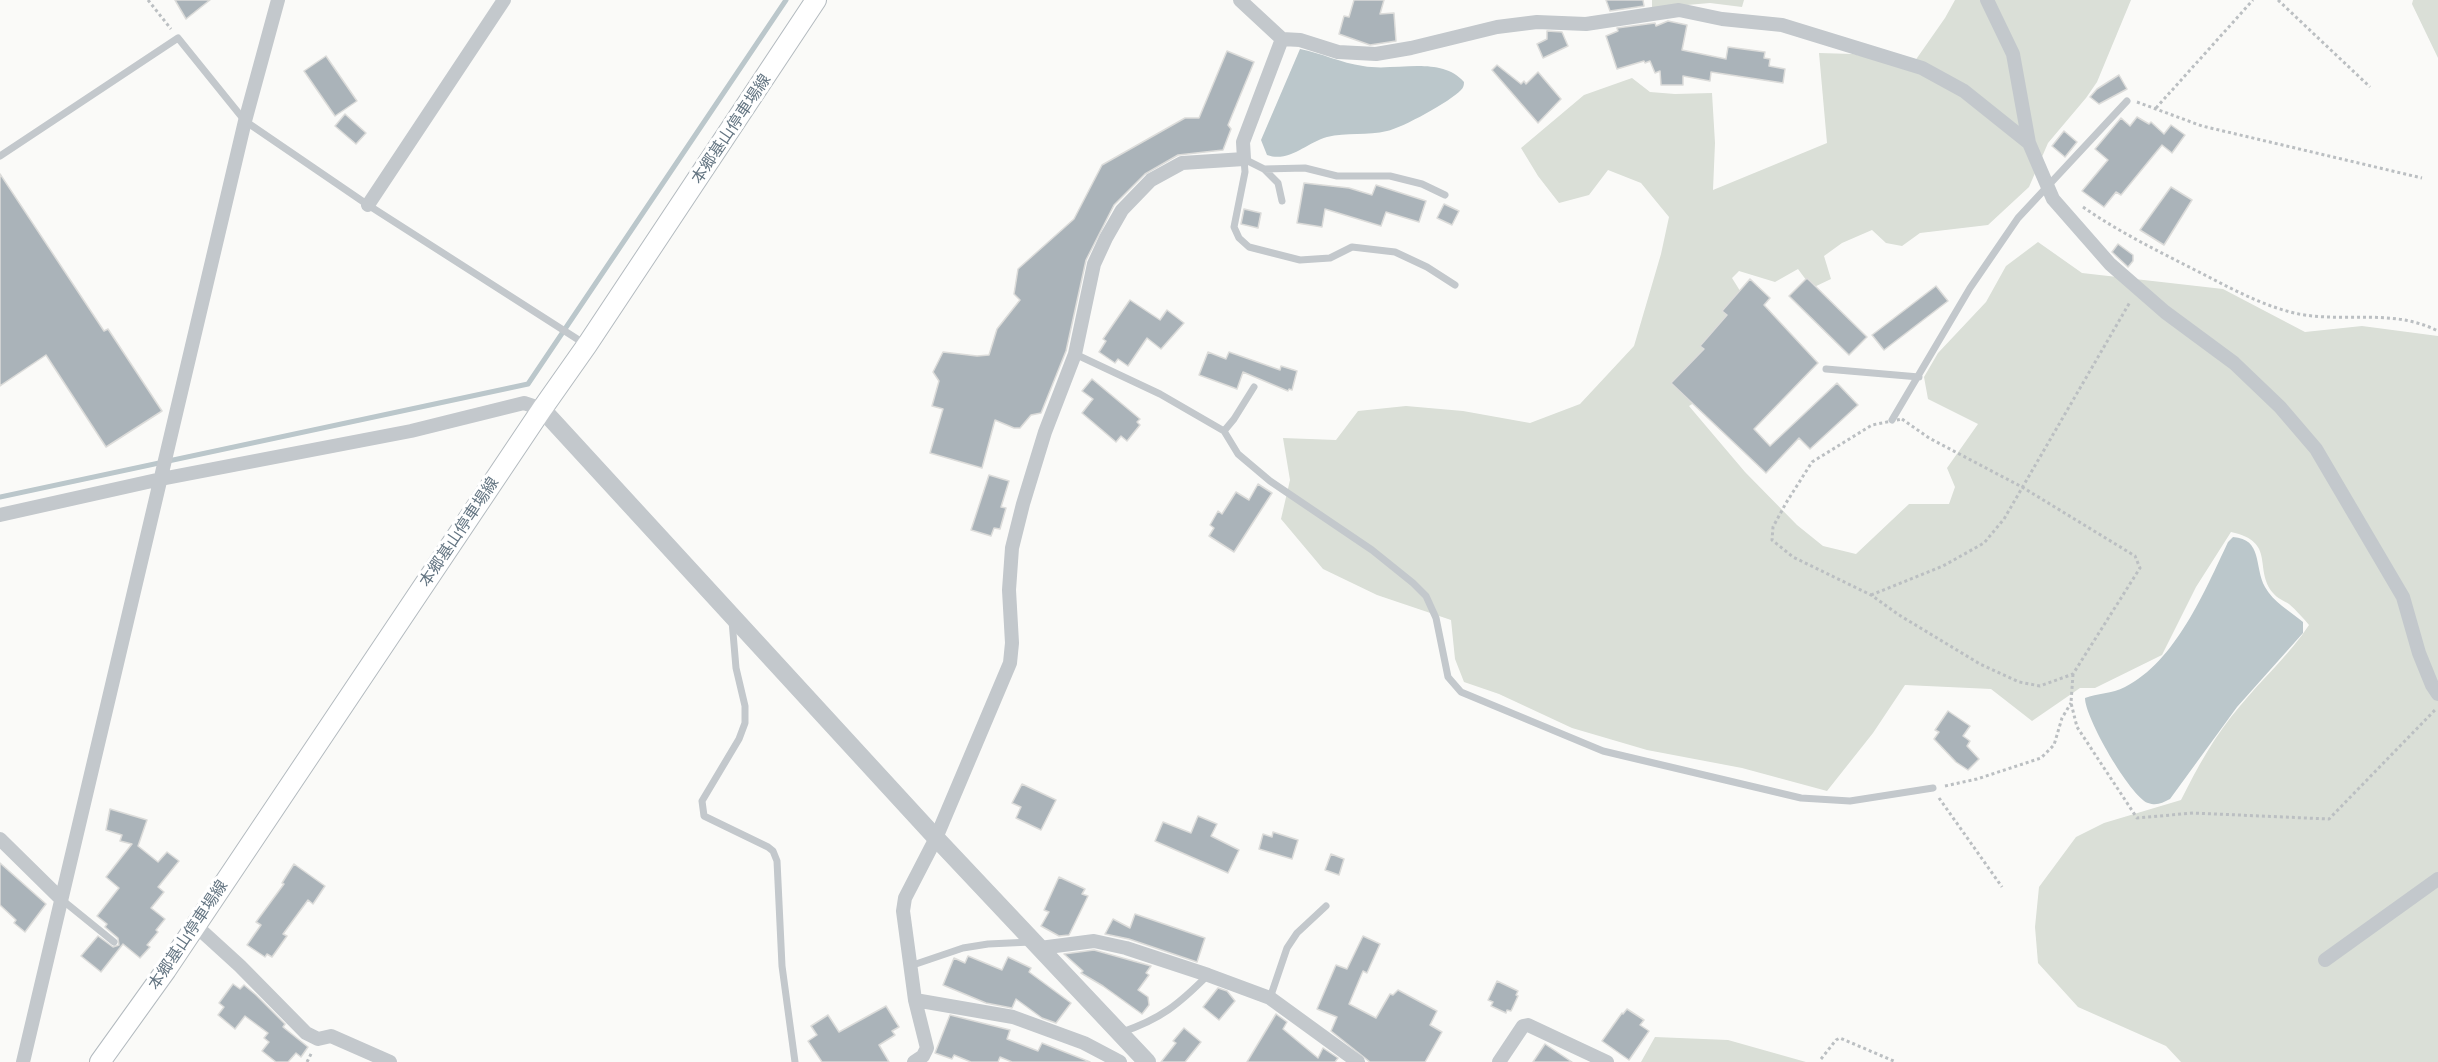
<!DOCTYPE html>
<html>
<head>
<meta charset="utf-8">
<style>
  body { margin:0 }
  canvas { display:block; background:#fafaf8 }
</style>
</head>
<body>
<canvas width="2438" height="1062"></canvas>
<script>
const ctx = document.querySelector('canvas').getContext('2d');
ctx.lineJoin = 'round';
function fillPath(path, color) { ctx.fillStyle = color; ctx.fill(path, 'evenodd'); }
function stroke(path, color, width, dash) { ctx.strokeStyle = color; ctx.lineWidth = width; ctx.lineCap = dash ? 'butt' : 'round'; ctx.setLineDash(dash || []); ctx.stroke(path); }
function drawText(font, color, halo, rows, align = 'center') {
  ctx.font = font + ' Lato,"Noto Sans JP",sans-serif'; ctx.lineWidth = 6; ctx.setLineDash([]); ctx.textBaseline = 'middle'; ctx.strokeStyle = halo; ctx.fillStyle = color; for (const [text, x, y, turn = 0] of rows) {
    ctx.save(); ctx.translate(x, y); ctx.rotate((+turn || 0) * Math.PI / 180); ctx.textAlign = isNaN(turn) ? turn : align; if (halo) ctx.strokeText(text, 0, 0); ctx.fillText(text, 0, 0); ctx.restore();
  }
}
const green = new Path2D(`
  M1652 0H1744L1742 7 1710 3 1652 8Z
  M1955 0H2131L2097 82 2086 98 2048 143 2029 187 1988 225 1920 233 1902 246 1886 243 1872 230 1842 243 1824 256 1831 279 1812 288 1798 269 1775 282 1739 271 1732 278 1742 294 1734 379 1689 406 1745 472 1797 525 1823 546 1856 554 1909 504H1949L1955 487 1947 468 1978 424 1928 399 1924 377 1938 353 1986 302 2006 266 2038 242 2082 273 2223 289 2305 332 2362 326 2438 336V1062H2181L2166 1046 2078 1007 2038 963 2035 927 2039 887 2076 837 2104 823 2181 800C2198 766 2215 735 2240 706 2263 678 2290 654 2309 625 2303 618 2296 610 2289 604 2284 601 2277 598 2273 593 2253 569 2277 542 2231 532L2196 587 2162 655 2095 688H2080L2032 721 1991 689 1905 685 1873 733 1827 791 1742 768 1647 750 1572 728 1499 694 1464 682 1455 659 1451 620 1377 595 1323 569 1281 519 1290 480 1283 438 1336 440 1358 411 1406 406 1463 411 1530 423 1580 404 1634 346 1661 254 1669 217 1641 183 1608 170 1589 195 1559 203 1538 176 1521 148 1584 95 1632 78 1650 92 1675 94 1712 93 1715 143 1713 190 1827 143 1819 53 1853 54 1910 68 1945 18Z
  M2413 0H2438V58L2412 4Z
  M1655 1037 1728 1040 1806 1062H1641Z`);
const water = new Path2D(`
  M1300 49C1321 53 1341 63 1363 66 1395 72 1440 55 1464 82 1464 86 1463 88 1461 90 1451 101 1402 128 1387 131 1368 136 1346 132 1327 137 1306 143 1289 163 1267 155L1261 140Z
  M2233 537C2263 539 2254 567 2265 587 2273 602 2290 611 2303 622V633L2237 707 2170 799C2162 803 2157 806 2148 803 2130 796 2085 718 2085 698 2097 693 2112 694 2125 687 2175 662 2205 591 2228 542Z`);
const stream = new Path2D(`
  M0 497 528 384 786 0`);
const building = new Path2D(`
  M175 0H210L186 19Z
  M1354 0H1384L1380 14 1394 13 1396 41 1370 45 1339 34 1344 16 1349 17Z
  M1606 0H1643L1644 6 1610 11Z
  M1668 21 1687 25 1682 50 1726 59 1728 47 1765 52 1764 58 1770 59 1769 66 1785 69 1783 83 1711 72 1710 81 1683 76V85H1661L1660 71 1655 73 1650 61 1645 63 1644 61 1617 69 1606 36 1618 31 1617 28 1655 23 1656 26Z
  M1547 31 1562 32 1568 46 1543 58 1537 44 1547 39Z
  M1227 51 1254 62 1228 125 1231 129 1223 150 1178 155 1145 174 1114 205 1086 260 1066 351 1041 413 1031 415 1020 428H1014L995 420 982 468 930 453 943 409 932 406 939 381 933 372 943 352 977 356 989 355 997 329 1020 300 1014 294 1018 269 1074 219 1102 165 1185 118H1199Z
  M326 56 357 101 335 116 304 71Z
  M1497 65 1521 84 1524 81 1526 84 1538 72 1561 99 1538 123 1492 70Z
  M2119 75 2127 89 2099 104 2090 97 2097 89Z
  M345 114 366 133 356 144 335 126Z
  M2137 117 2149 124 2151 122 2164 134 2171 125 2185 135 2172 153 2162 145 2121 195 2116 192 2104 207 2082 191 2108 160 2095 149 2121 118 2130 126Z
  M2064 131 2077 142 2065 157 2052 146Z
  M0 174 104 331 108 329 162 411 106 447 46 355 0 386Z
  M1304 183 1349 188 1372 195 1376 185 1426 201 1419 222 1386 212 1381 226 1325 209 1322 227 1297 223Z
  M2171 187 2192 200 2164 245 2140 230Z
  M1444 204 1459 211 1452 225 1437 218Z
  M1244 209 1261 213 1258 228 1241 224Z
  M2118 244 2133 255V261L2128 267 2112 252Z
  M1807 278 1867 337 1849 355 1789 296Z
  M1750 279 1770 298 1764 305 1818 363 1754 429 1770 446 1837 383 1858 405 1810 449 1799 438 1766 473 1671 383 1704 349 1700 346 1727 315 1722 311Z
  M1936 286 1948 301 1884 350 1872 335Z
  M1130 300 1160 320 1167 310 1184 323 1161 349 1147 338 1128 366 1118 359 1115 363 1099 352 1106 341 1103 339Z
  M1208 352 1226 359 1229 352 1280 370 1281 366 1297 371 1292 390 1289 389 1288 391 1243 372 1237 389 1199 375Z
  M1092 379 1140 419 1137 422 1140 425 1127 441 1121 436 1116 442 1082 413 1093 399 1082 391Z
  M989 475 1009 481 1001 507 1006 508 1000 529 994 528 991 536 971 530Z
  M1258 484 1272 493 1234 552 1209 536 1214 528 1210 525 1218 511 1222 514 1236 492 1249 500Z
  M1948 711 1970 726 1963 736 1970 741 1967 746 1979 759 1968 770 1956 762 1934 739 1939 732 1935 730Z
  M1022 784 1056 800 1041 830 1016 818 1021 807 1012 803Z
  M110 809 147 820 138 846 158 862 167 852 179 861 158 887 164 892 151 908 165 919 156 930 158 932 147 945 150 947 140 958 123 944 101 972 81 956 98 936 113 947 119 945 118 938 105 927 107 924 97 916 119 888 106 877 132 844 120 841 122 835 106 830Z
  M1198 816 1217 824 1211 836 1239 850 1228 873 1155 841 1163 822 1191 833Z
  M1273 832 1298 840 1292 859 1259 849 1263 834 1272 837Z
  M1331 854 1344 859 1339 875 1325 870Z
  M0 863 46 904 25 932 14 923 16 920 0 905Z
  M294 864 325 886 313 904 308 900 283 934 287 936 272 957 267 954 265 957 247 945 261 925 256 922 284 884 282 883Z
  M1059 877 1085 889 1082 894 1088 896 1069 935 1059 936 1041 926 1049 912 1044 910Z
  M1135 914 1205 938 1197 962 1129 939 1105 934 1113 919 1130 928Z
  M1363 936 1380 944 1367 973 1363 971 1349 1004 1376 1018 1390 994 1393 995 1398 990 1437 1011 1430 1025 1442 1032 1425 1062H1370L1331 1031 1337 1017 1317 1009 1336 965 1347 969Z
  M1094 950 1151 966 1146 973 1149 975 1138 990 1148 997 1149 1005 1142 1014 1103 986 1081 973 1083 971 1064 954Z
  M968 956 1002 970 1008 957 1031 968 1029 972 1071 1003 1056 1023 1042 1018 1016 999 1012 1008 986 1003 943 985 954 958 965 963Z
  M1497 981 1518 991 1516 995 1518 996 1511 1011 1507 1010 1506 1013 1491 1006 1493 1002 1488 1000Z
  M233 984 240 989 244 985 256 995 285 1024 283 1027 308 1047 301 1057 296 1053 288 1062H276L262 1051 269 1042 264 1038 268 1033 245 1016 235 1029 218 1015 224 1007 219 1003Z
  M1218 988 1227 991 1235 1001 1219 1020 1203 1007Z
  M886 1006 899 1027 892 1031 895 1035 879 1045 889 1062H822L808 1041 817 1035 811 1026 828 1015 839 1032Z
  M1627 1009 1644 1020 1640 1025 1649 1031 1629 1060 1602 1041 1622 1013 1623 1014Z
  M1276 1014 1287 1022 1283 1029 1318 1058 1323 1048 1338 1058 1335 1062H1247Z
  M950 1015 1010 1030 1007 1039 1038 1051 1042 1043 1090 1062H1012L1000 1057 998 1062H971L954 1055 952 1059 935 1053Z
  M1184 1028 1201 1042 1185 1062H1161L1176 1043 1173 1041Z
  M1545 1044 1572 1062H1533Z`);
const path = new Path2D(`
  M148 0 171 29
  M2278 0 2370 87
  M2137 102 2202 126 2422 178
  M2156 108 2253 0
  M2083 207C2119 232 2156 250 2195 270 2229 287 2261 306 2299 314 2348 323 2392 308 2438 331
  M1902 419 1929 438 2022 487 2135 556 2140 568 2073 674 2040 686 2019 682 1980 664 1899 615 1871 595 1793 557 1772 540 1773 527 1786 503 1812 462 1872 425Z
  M1871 595 1943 566 1984 543 2004 519 2130 302
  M2073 674 2071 703 2077 727 2137 818 2193 813 2329 819 2435 710
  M1945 786 1977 779 2041 758 2054 745 2062 718 2071 703
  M1939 798 2002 887
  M1821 1059 1836 1040 1840 1038 1896 1062
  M307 1062 312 1052`);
const service = new Path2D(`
  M0 156 178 38 245 121 368 205 585 344
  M1244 159 1245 172 1234 227 1239 238 1249 247 1300 260 1330 258 1352 247 1395 252 1427 267 1455 285
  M1244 159 1264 169 1305 168 1337 176H1390L1422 184 1445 195
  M1264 169 1278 183 1282 201
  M1075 354 1160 394 1224 431 1238 454 1270 481 1372 550 1413 583 1426 596 1436 618 1448 677 1461 692 1603 751 1801 798 1850 801 1933 788
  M1826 369 1919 377
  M1892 420 1970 288 2018 218 2127 101
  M1224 431 1234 419 1254 387
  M732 621 736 668 745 706V723L739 739 702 801 704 816 768 847 773 851 777 861 782 966 795 1062
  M61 899 114 942
  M910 966 963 948 988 944 1031 942
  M1270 998 1287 948 1297 933 1326 906
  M1122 1032C1161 1019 1179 1004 1208 975`);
const minor = new Path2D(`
  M1240 0 1282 39 1300 40 1338 52 1376 54 1411 48 1497 27 1537 22 1586 24 1679 10 1722 19 1782 25 1922 68 1964 91 2029 143
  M1987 0 2013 54 2029 143 2053 199 2110 264 2165 312 2234 363 2280 407 2316 449 2403 597 2419 653 2432 685 2438 694
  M368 205 504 0
  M0 515 161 479 411 431 524 403 542 409
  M0 839 61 899
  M195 925 240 966 306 1033 318 1039 331 1036 390 1062
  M1040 948 1094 941 1126 948 1208 975 1270 998 1358 1062
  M2325 960 2438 879
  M915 1000 1013 1017 1084 1043 1120 1062
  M23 1062 245 121 278 0
  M914 1062 923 1056 927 1048 915 1000 903 911 905 898 936 838 1010 663 1012 643 1009 590 1012 548 1023 504 1045 432 1075 354 1094 264 1106 238 1122 210 1151 180 1182 163 1244 159 1243 142 1282 39
  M1499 1062 1523 1026 1528 1025 1607 1062`);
const tertiary = new Path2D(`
  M542 409 936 838 1147 1062`);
const secondary = new Path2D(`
  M100 1062 166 970 542 409 587 345 816 0`);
const streetNames = [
  ["本郷基山停車場線",731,129,-56],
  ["本郷基山停車場線",459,532,-56],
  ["本郷基山停車場線",188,935,-56]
];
fillPath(green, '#dadfd7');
fillPath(water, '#bbc7cb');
stroke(stream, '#bbc7cb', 5);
fillPath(building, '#aab3b9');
stroke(building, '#dcdcda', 1.5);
stroke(secondary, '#b3babf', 22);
stroke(path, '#bbbfc2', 3, [3, 3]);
stroke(service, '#c3c8cc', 7);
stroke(minor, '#c3c8cc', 14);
stroke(tertiary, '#c3c8cc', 18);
stroke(secondary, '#fff', 20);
drawText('16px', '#657683', '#fff', streetNames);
</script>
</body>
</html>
